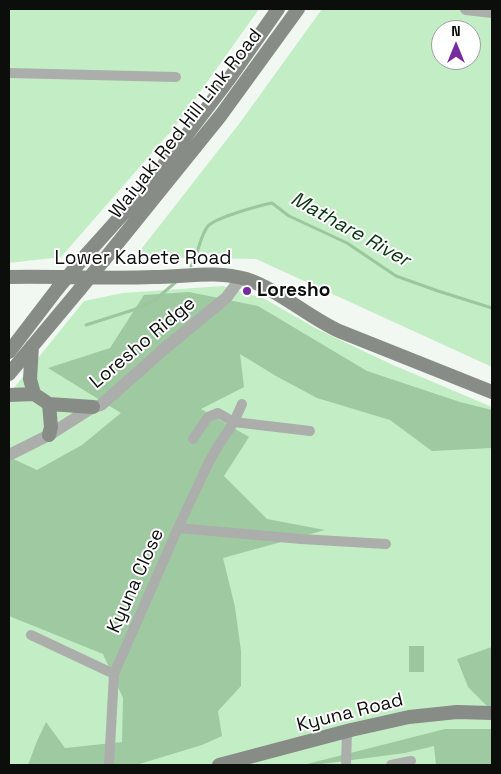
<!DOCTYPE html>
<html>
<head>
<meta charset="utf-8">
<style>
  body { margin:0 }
  #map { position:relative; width:501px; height:774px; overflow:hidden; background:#f1f8f1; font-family:"Space Grotesk",sans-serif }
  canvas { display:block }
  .frame { position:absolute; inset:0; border:10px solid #0c0e0c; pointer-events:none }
  .north { position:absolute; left:431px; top:20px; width:50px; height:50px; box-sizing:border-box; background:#fff; border:1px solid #9e9f9e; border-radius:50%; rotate:0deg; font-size:14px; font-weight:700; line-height:20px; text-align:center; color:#0c0e0c }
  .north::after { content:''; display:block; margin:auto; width:18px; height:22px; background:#762c9f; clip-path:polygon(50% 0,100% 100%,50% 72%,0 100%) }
</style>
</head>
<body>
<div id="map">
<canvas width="501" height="774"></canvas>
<div class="frame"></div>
<div class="north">N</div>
</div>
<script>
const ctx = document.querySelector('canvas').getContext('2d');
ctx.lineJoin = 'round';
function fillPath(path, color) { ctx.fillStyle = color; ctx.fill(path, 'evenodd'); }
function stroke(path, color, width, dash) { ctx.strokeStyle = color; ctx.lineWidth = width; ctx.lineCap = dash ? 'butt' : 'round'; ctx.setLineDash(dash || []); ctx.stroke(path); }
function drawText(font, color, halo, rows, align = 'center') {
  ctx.font = font + ' "Space Grotesk",sans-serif'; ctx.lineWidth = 4; ctx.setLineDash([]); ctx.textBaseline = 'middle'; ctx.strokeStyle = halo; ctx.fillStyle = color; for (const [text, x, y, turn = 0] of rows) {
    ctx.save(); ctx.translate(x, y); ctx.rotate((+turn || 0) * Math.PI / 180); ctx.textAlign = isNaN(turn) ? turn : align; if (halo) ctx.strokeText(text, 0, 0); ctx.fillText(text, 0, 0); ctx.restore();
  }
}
const green = new Path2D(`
  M9 9H259L178 123 61 257 9 263Z
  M322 9H492V367L256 259 135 257 239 124ZM441 30H471V60H441Z
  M223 286 265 299 317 329 393 365 492 407V765H9V394L84 301 123 293Z`);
const forest = new Path2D(`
  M189 292 258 306 367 371 460 402 492 410V448L432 451 390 420 317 398 276 376 240 354 244 387 201 409 249 437 224 476 267 519 325 530 223 558 235 607 241 651V686L218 711 222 736 202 745 136 765H28L37 741 46 722 65 748 122 742 123 698 103 654 9 616V457L37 470 82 445 121 413 48 368 110 348 144 295Z
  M492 647V711L468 687 457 659Z
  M445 729H492V765H436L434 746 405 753 314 765H303Z`);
const water = new Path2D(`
  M409 646H424V672H409Z`);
const stream = new Path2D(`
  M191 266C199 254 199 237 208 226 217 217 258 206 272 203L289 216 347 243 396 276 438 291 492 308
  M86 325 133 310 155 300 177 281`);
const minor = new Path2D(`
  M9 73 176 77
  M193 439 208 417 218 413 234 422 310 431
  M178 528 208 464 218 446 234 422 242 404
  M31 635 114 674
  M109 765 114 674 178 528 301 539 386 544
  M346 765 347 731
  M391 765 411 761`);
const tertiary = new Path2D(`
  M466 9 492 12
  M9 455 49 435 93 407 101 405 164 349 226 298 241 278`);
const secondary = new Path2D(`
  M86 255 148 186 229 79 278 9
  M104 260 221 115 298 9
  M9 277C57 276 106 279 154 277 185 277 216 270 246 279 279 290 307 316 339 331L492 392
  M32 346 30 379 34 394
  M9 352 58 288
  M9 374 80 289
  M9 395 34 394 49 404 93 407
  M49 435 51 427 49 404
  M219 765 351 730 409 717 457 712 492 713`);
const secondaryBridge = new Path2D(`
  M58 288 86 255
  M80 289 104 260`);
const markers = [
  [247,291,5,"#762c9f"]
];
const streetNames = [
  ["Waiyaki Red Hill Link Road",186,124,-52],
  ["Lower Kabete Road",143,259],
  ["Loresho Ridge",143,343,-40],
  ["Kyuna Close",136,581,-66],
  ["Kyuna Road",350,713,-14]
];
const poiNames = [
  ["Loresho",257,291]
];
const waterNames = [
  ["Mathare River",350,230,29]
];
fillPath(green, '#c3edc5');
fillPath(forest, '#9fcaa1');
fillPath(water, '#9cc69e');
stroke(stream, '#9cc69e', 3);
stroke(minor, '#abaeab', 10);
stroke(tertiary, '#abaeab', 12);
stroke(secondary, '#878c87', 14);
stroke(secondaryBridge, '#878c87', 14);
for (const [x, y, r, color] of markers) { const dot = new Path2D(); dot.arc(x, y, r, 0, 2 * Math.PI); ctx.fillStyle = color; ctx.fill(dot); stroke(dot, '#fff', 2); }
drawText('19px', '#0c0e0c', '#fff', streetNames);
drawText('bold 19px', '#0c0e0c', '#fff', poiNames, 'left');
drawText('italic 20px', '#05350e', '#fff', waterNames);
</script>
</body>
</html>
